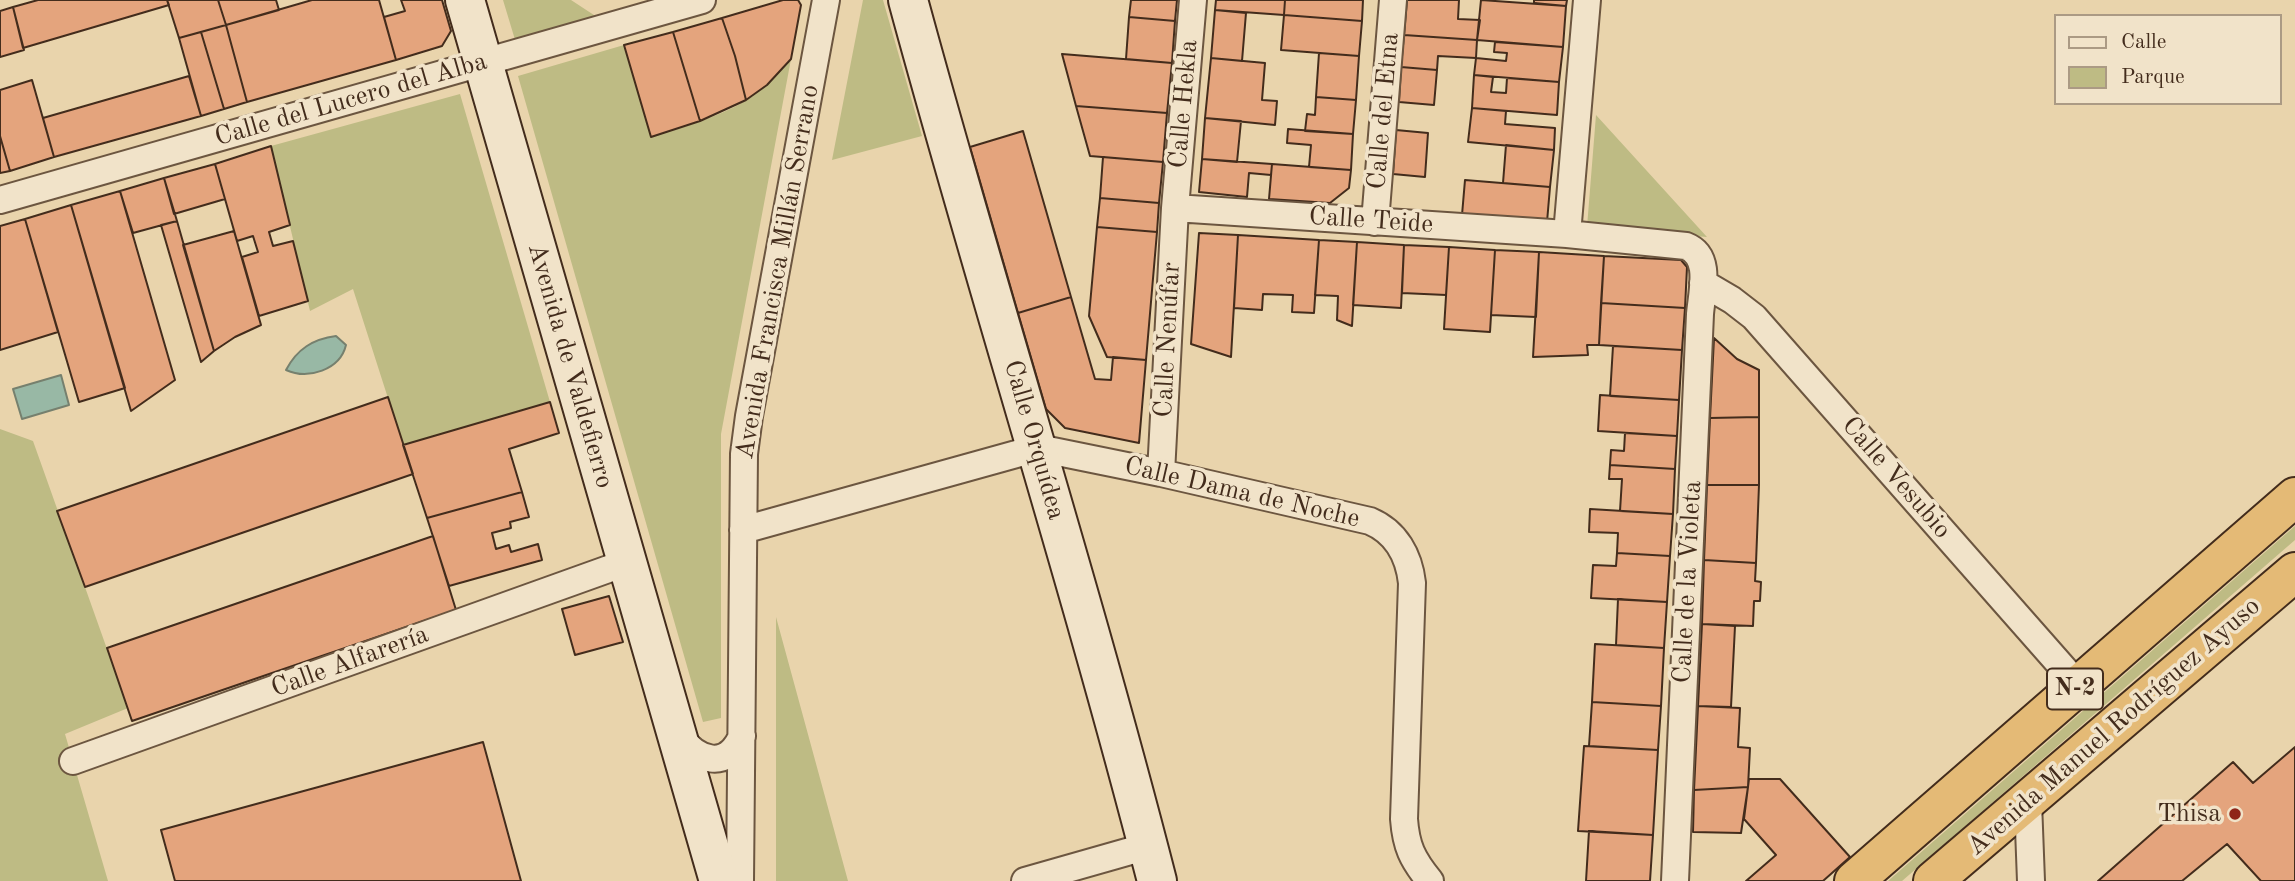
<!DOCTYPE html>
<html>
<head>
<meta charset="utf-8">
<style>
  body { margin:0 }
  #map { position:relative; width:2295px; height:881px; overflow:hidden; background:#e9d4ac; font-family:"Old Standard TT",serif }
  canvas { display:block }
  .legend { position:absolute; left:2054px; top:14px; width:228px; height:91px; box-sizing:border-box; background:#f1e3c9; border:2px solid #ab9a84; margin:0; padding:9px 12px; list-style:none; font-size:21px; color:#432c1c }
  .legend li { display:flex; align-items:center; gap:14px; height:35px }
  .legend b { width:35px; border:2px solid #ab9a84 }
</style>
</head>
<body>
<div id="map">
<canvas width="2295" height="881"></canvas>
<ul class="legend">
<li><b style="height:9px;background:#f1e3c9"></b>Calle</li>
<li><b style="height:19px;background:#bebb84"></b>Parque</li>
</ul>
</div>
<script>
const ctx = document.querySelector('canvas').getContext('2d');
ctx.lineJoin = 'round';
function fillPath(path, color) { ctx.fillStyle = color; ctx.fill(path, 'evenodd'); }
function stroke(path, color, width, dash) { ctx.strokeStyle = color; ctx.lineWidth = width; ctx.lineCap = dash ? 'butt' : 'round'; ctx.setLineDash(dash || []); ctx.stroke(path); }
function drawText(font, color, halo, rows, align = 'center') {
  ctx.font = font + ' "Old Standard TT",serif'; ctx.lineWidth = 7; ctx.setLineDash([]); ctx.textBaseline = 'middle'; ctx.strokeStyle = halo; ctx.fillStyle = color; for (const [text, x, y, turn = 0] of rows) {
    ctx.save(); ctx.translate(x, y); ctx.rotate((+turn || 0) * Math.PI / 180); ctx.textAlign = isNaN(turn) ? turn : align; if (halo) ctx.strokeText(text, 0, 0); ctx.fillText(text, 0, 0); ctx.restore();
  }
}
const green = new Path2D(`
  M503 0H571L600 19 516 43Z
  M863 0H883L922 136 832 160Z
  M624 45 651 137C683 127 719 117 747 100 765 89 777 73 791 59L721 434V718L703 722 518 76Z
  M460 94 550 402 403 445 353 289 310 311 271 146Z
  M1596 115 1707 237 1587 227Z
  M0 429 33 441 128 708 65 734 108 881H0Z
  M2295 526V540L1902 881H1888Z
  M776 617 848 881H776Z`);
const water = new Path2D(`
  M336 336 346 345C340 370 308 380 286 370 297 349 313 339 336 336Z
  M61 375 69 405 22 419 13 389Z`);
const building = new Path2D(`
  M38 0H167L169 5 23 48 13 7Z
  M167 0H218L226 25 179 38Z
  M218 0H276L279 10 226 25Z
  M312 0H379L396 60 247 102 226 25Z
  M401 0H442L451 31 442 46 396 60 384 17 405 11Z
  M783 0H798L801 5 791 59 767 85 746 100 735 56 722 18Z
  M1131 0H1177L1175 21 1129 17Z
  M1216 0H1285L1284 15 1215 10Z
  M1285 0H1363L1362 21 1284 15Z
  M1407 0H1459L1458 19 1480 20 1477 40 1404 35Z
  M1481 0 1566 6 1563 47 1477 40Z
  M1534 0H1567L1566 6 1534 3Z
  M13 7 24 50 0 57V11Z
  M1215 10 1246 13 1242 61 1211 58Z
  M1284 15 1362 21 1359 56 1281 50Z
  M1129 17 1175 21 1172 63 1126 59Z
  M722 18 735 56 746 100 700 121 673 32Z
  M226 25 247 102 224 109 201 32Z
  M201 32 224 109 201 116 179 38Z
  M673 32 700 121 651 137 624 45Z
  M1404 35 1477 40 1476 58 1438 56 1437 70 1401 67Z
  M1495 42 1563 47 1559 82 1474 75 1476 58 1506 61 1507 53 1494 52Z
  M1319 53 1359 56 1356 100 1316 97Z
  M1062 54 1172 63 1167 113 1076 106Z
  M1211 58 1265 63 1262 100 1277 101 1275 125 1205 118Z
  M1401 67 1437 70 1434 105 1399 102Z
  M1474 75 1493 77 1491 92 1506 93 1507 78 1559 82 1557 115 1472 108Z
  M189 76 201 116 54 157 43 118Z
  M32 80 54 157 10 171 0 136V90Z
  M1316 97 1356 100 1353 134 1305 131 1307 114 1315 115Z
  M1076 106 1167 113 1163 162 1090 156Z
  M1472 108 1506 111 1505 124 1555 128 1554 150 1468 142Z
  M1205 118 1241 121 1237 162 1202 159Z
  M1288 129 1353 134 1351 170 1309 167 1311 145 1287 143Z
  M1396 130 1428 133 1425 177 1393 174Z
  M1023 131 1071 297 1018 313 970 147Z
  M0 136 10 171 0 173Z
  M1506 145 1554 150 1550 187 1503 183Z
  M271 146 290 225 269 232 273 246 293 241 308 301 259 316 242 257 258 252 253 236 237 241 215 164Z
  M1103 157 1163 162 1159 203 1100 198Z
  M1202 159 1272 164 1271 175 1249 173 1247 197 1199 192Z
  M215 164 225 199 174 214 164 178Z
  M1272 164 1351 170 1349 188 1330 203 1269 199Z
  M164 178 177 221 133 233 120 191Z
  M1465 180 1550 187 1547 222 1462 215Z
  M120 191 175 380 131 411 71 205Z
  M1100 198 1159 203 1157 232 1097 227Z
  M71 205 125 388 79 402 25 219Z
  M25 219 58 332 0 350V226Z
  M177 221 214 351 201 362 161 225Z
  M1097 227 1157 232 1146 360 1107 357 1089 316Z
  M234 231 261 325 235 337 214 351 183 245Z
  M1199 233 1238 235 1231 357 1191 344Z
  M1238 235 1319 240 1314 313 1292 312 1293 295 1263 294 1262 310 1234 308Z
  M1319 240 1357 242 1352 326 1337 320 1338 296 1315 295Z
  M1357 242 1404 245 1401 308 1353 305Z
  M1404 245 1449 247 1446 295 1402 293Z
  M1449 247 1495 250 1490 332 1444 329Z
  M1495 250 1539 252 1536 317 1491 315Z
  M1539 252 1604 256 1599 345H1587L1588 355 1533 357Z
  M1604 256 1681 260 1687 267 1685 308 1601 303Z
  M1071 297 1095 379 1111 380 1113 357 1146 360 1139 443 1065 428 1046 409 1018 313Z
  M1601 303 1685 308 1682 350 1599 345Z
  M1714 338 1737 359 1759 370V417L1710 418Z
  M1613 346 1682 350 1679 400 1610 396Z
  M1600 395 1679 400 1677 436 1598 431Z
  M388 397 413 474 85 587 57 511Z
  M550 402 559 433 509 449 522 492 427 518 403 445Z
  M1759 417V485H1707L1710 418Z
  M1625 433 1677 436 1675 469 1610 465 1611 450 1624 451Z
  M1610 465 1675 469 1673 514 1620 511 1622 479H1609Z
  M1707 485H1759L1756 563 1704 560Z
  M522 492 529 517 510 522 511 528 492 533 496 549 509 545 511 552 538 544 542 560 449 586 427 518Z
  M1590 509 1673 514 1670 556 1617 553 1618 533 1589 532Z
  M433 536 456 610 132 721 107 648Z
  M1617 553 1670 556 1667 602 1591 598 1593 565 1616 566Z
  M1704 560 1756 563 1755 581 1761 582 1760 601H1754L1753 626 1702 624Z
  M609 596 623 642 575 655 562 609Z
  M1618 599 1667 602 1664 648 1616 645Z
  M1702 624 1735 626 1731 707 1698 706Z
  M1595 644 1664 648 1661 706 1592 702Z
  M1592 702 1661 706 1658 750 1589 746Z
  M1698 706 1740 708 1738 747 1750 748 1748 787 1694 790Z
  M483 742 521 881H175L161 830Z
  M1584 746 1658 750 1653 835 1578 831Z
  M2295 747V881H2261L2227 844 2182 881H2098L2233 762 2253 783Z
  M1749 779H1780L1850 857 1823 881H1746L1776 855 1744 819Z
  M1748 787 1741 833 1693 832 1694 790Z
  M1589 831 1653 835 1650 881H1586Z`);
const street = new Path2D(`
  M0 200 702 0
  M1175 208 1567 234 1686 246C1712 256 1702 291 1700 314L1675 881
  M1375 222 1393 0
  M1567 234 1587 0
  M1703 283 1732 300 1754 317 2079 686
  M1161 473 1175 208 1193 0
  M743 530 1038 448 1161 473 1370 521C1396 532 1409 556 1412 583L1404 819C1406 846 1412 859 1430 881
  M679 736C697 760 726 772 742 736
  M73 761 628 562
  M2028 802 2031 881
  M740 881 744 454 749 416 826 0
  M1025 881 1148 846`);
const secondary = new Path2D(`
  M465 0 719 881
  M908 0C988 295 1081 585 1157 881`);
const highway = new Path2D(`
  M1854 881 2295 497
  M1933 881 2295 572`);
const markers = [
  [2235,814,7,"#8f2418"]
];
const shields = [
  [2075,689,56]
];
const shieldNames = [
  ["N-2",2075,689]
];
const streetNames = [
  ["Calle del Lucero del Alba",351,100,-16],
  ["Calle Hekla",1184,104,-85],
  ["Calle del Etna",1384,111,-85],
  ["Calle Teide",1371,221,4],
  ["Avenida Francisca Millán Serrano",778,272,-80],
  ["Calle Nenúfar",1168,340,-87],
  ["Avenida de Valdefierro",570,366,74],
  ["Calle Orquídea",1034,440,74],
  ["Calle Vesubio",1896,478,49],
  ["Calle Dama de Noche",1242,493,13],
  ["Calle de la Violeta",1688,582,-87],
  ["Calle Alfarería",350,662,-20],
  ["Avenida Manuel Rodríguez Ayuso",2114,727,-41]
];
const poiNames = [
  ["Thisa",2221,814]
];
fillPath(green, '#bebb84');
fillPath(water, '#98b8a5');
stroke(water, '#76806e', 2);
fillPath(building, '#e4a47d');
stroke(building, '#432c1c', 2);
stroke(street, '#6c5640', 30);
stroke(secondary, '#432c1c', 42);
stroke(highway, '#432c1c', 42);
stroke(street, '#f1e3c9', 26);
stroke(secondary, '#f1e3c9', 38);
stroke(highway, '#e4ba76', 38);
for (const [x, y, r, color] of markers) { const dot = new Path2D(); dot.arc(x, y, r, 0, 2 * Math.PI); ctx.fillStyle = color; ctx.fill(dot); stroke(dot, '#f1e3c9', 2.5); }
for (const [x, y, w] of shields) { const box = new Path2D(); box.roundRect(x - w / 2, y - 20.5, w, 41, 5); ctx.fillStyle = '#f1e3c9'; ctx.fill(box); stroke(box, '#432c1c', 2); }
drawText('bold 24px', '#432c1c', null, shieldNames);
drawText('26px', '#432c1c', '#f1e3c9', streetNames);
drawText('26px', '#432c1c', '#f1e3c9', poiNames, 'right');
</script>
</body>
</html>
